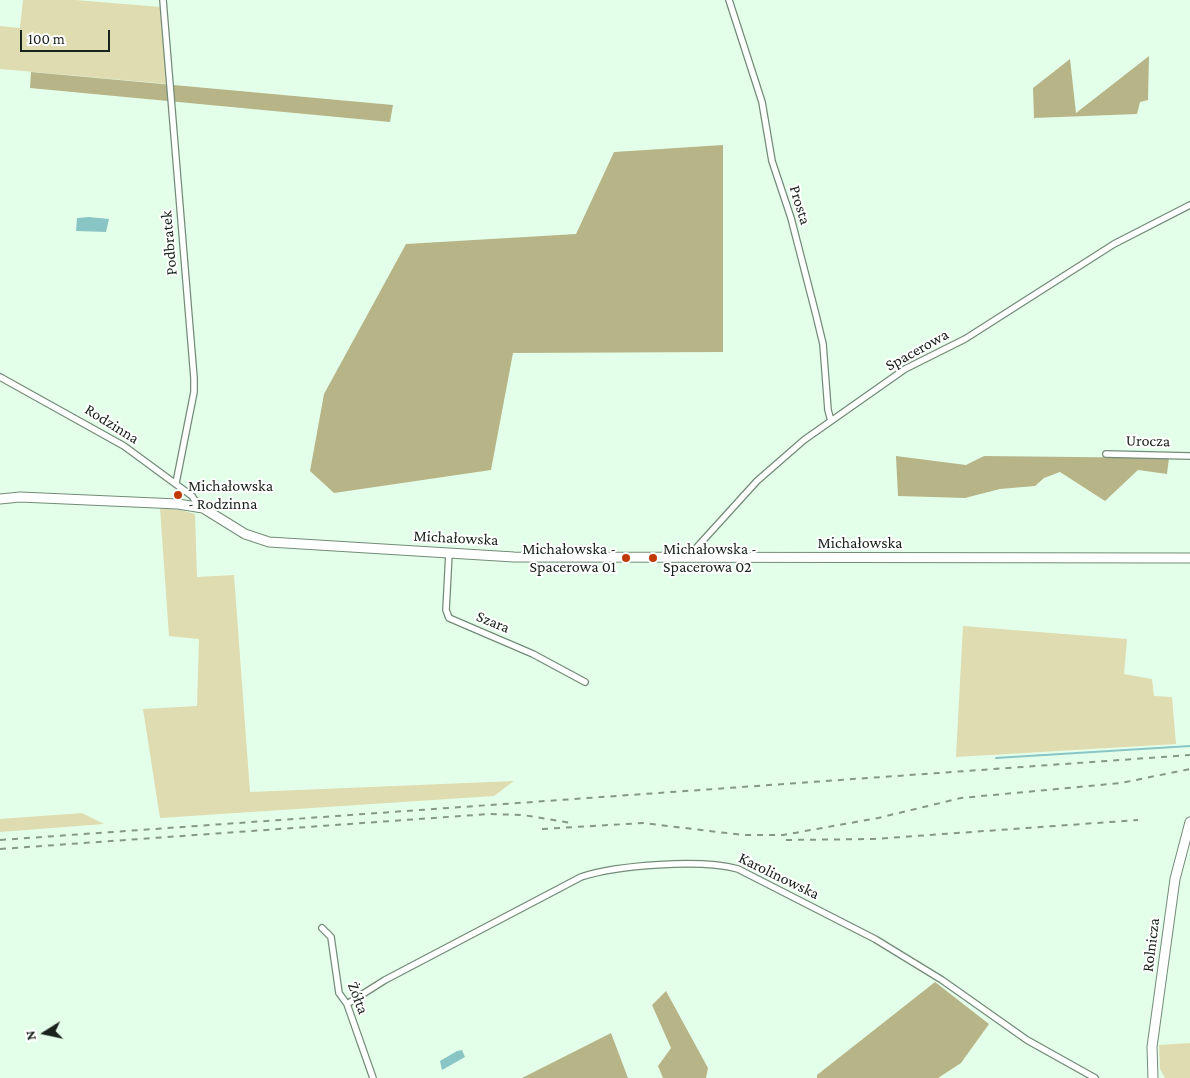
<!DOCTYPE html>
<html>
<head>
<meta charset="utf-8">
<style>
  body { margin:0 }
  #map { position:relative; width:1190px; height:1078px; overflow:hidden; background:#e4ffe9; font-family:"Crimson Pro",serif }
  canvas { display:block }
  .north { position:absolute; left:20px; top:1008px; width:50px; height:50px; -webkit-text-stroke:4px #fff; paint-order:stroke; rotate:260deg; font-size:14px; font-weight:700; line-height:20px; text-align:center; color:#19231b }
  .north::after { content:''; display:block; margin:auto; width:18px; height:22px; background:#19231b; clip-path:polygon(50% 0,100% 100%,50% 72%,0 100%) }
  .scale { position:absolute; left:20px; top:30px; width:90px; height:22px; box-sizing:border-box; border:2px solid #19231b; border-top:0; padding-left:6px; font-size:15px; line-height:18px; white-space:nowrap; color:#19231b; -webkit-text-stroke:4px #fff; paint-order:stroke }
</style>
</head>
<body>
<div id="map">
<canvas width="1190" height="1078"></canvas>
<div class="north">N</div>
<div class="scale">100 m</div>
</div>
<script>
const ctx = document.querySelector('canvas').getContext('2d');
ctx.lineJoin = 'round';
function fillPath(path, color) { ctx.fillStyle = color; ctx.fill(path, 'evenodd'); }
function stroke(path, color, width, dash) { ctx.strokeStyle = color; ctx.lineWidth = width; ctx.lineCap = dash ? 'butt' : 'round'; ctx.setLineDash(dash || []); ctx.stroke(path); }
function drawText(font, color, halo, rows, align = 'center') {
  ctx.font = font + ' "Crimson Pro",serif'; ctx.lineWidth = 4; ctx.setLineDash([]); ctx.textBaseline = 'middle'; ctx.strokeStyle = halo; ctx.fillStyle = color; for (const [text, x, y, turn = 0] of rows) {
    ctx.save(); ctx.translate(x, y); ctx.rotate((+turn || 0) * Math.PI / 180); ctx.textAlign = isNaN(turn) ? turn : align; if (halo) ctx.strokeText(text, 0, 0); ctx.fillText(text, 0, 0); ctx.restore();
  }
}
const green = new Path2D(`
  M23 0H75L161 7 168 84 0 69V26L20 28Z
  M160 508 181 510 195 514 197 577 234 575 250 792 514 781 494 796 160 818 143 709 197 706 199 639 169 636Z
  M963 626 1127 639 1124 674 1152 679 1154 696 1172 697 1176 744 956 757Z
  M82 813 104 824 0 832V819Z
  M1190 1043V1078H1165L1160 1069 1159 1045Z`);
const forest = new Path2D(`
  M1149 56 1148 100 1140 102 1137 114 1034 118 1033 88 1070 59 1076 113Z
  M31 72 393 105 390 122 30 88Z
  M723 145V352L513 353 491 470 334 493 310 471 324 394 406 244 576 234 614 152Z
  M896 456 966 465 984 456 1169 458 1167 474 1138 470 1105 501 1060 472 1044 478 1035 486 1000 489 965 498 898 496Z
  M935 982 989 1024 961 1063 938 1078H817V1075Z
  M666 991 708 1068 706 1078H663L658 1066 671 1048 652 1005Z
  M611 1033 628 1078H522Z`);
const water = new Path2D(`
  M89 217 109 219 106 232 76 231 77 218Z
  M462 1050 465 1057 442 1070 440 1061 457 1051Z`);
const stream = new Path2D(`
  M996 758 1190 746`);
const street = new Path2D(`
  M163 0 194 378V392L176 483
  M729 0 762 102 772 161 791 218 816 315 823 344 828 410 831 421
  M0 377 124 446 192 496 199 507
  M1106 454 1190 456
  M449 553 446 610 449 618 533 654 585 682
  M688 557 757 481 804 440 905 369 965 339 1114 244 1190 205
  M322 928 331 937 339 993 347 1004 373 1078
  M347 1004 385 980 581 877C617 865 701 859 738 869L875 939 942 980 1027 1040 1095 1078`);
const secondary = new Path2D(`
  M0 499 20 497 178 504 203 508 245 534 269 542 514 557 1190 558
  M1153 1078 1152 1047 1175 879 1190 822`);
const rail = new Path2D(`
  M542 829 643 823 743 835H783L878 818 961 798 1121 783 1190 769
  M0 840 1190 755
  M786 840 874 839 1138 820
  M0 849 489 814 523 815 571 823`);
const markers = [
  [178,495,5,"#c13907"],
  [626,558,5,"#c13907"],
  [653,558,5,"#c13907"]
];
const streetNames = [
  ["Prosta",800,205,73],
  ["Podbratek",169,243,-95],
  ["Spacerowa",917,350,-29],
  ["Rodzinna",112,424,32],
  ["Urocza",1148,441,1],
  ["Michałowska",456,538,3],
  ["Michałowska",860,543],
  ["Szara",493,622,22],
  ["Karolinowska",779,876,26],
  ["Rolnicza",1151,945,-83],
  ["Żółta",358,998,69]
];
const poiNames = [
  ["Michałowska",188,486],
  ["- Rodzinna",188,504],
  ["Michałowska -",616,549,"right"],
  ["Spacerowa 01",616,567,"right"],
  ["Michałowska -",663,549],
  ["Spacerowa 02",663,567]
];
fillPath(green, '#dedcb0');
fillPath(forest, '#b7b588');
fillPath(water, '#8ac5c6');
stroke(stream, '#8ac5c6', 2);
stroke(street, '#738b78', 8);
stroke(secondary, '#738b78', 11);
stroke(street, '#fff', 5.5);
stroke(secondary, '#fff', 9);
stroke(rail, '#859888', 2, [6, 6]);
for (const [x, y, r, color] of markers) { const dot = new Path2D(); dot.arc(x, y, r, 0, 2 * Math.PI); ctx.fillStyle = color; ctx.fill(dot); stroke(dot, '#fff', 2); }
drawText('16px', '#19231b', '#fff', streetNames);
drawText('16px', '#19231b', '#fff', poiNames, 'left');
</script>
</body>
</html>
